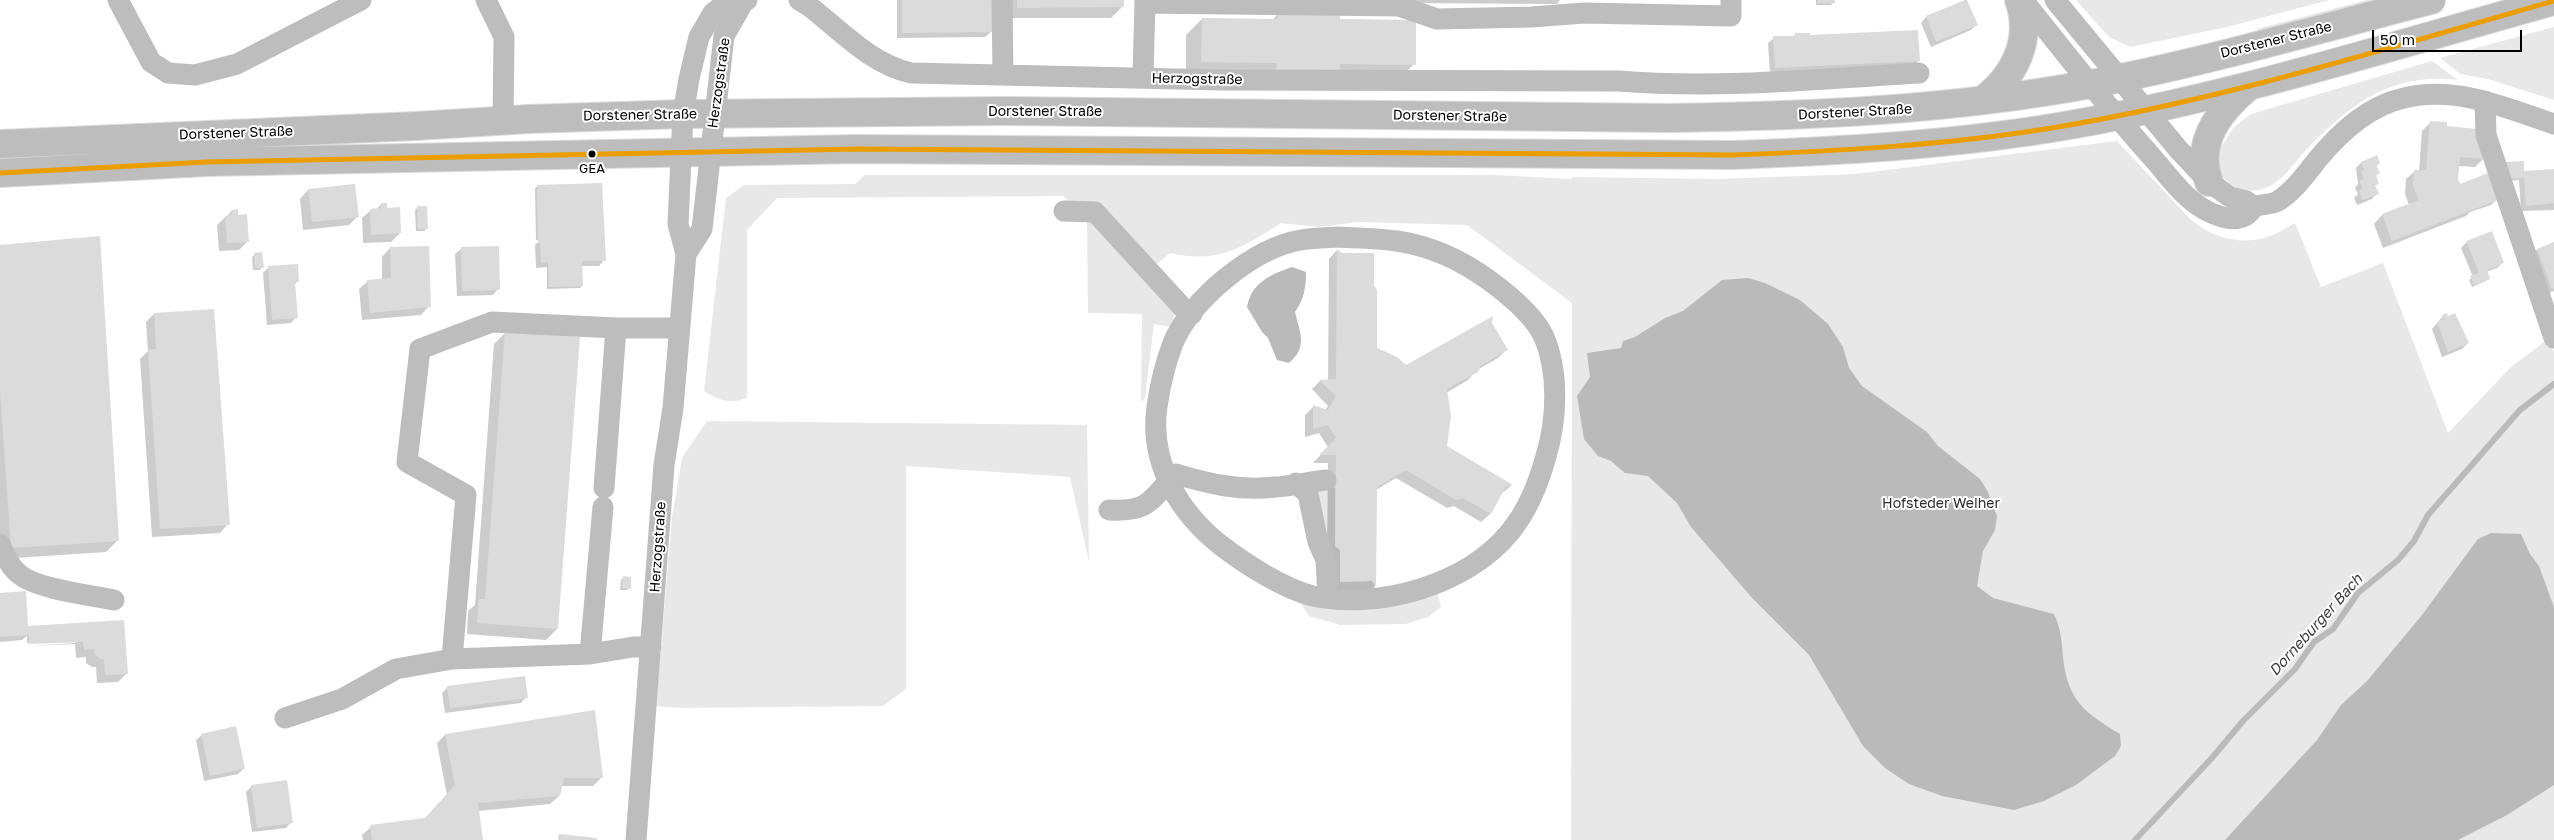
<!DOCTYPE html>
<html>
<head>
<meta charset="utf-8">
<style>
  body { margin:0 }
  #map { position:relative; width:2554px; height:840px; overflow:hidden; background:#fff; font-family:"Golos Text",sans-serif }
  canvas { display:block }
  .scale { position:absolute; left:2372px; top:30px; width:150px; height:22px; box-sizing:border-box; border:2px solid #000; border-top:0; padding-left:6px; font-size:15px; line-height:18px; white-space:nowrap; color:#000; -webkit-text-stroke:4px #fff; paint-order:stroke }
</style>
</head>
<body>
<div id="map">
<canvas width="2554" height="840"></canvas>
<div class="scale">50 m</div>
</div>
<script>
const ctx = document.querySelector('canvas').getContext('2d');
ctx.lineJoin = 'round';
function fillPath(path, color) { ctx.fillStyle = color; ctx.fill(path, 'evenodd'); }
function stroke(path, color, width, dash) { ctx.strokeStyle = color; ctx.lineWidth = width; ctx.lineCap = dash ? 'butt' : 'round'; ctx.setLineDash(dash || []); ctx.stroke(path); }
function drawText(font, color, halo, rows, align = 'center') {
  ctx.font = font + ' "Golos Text",sans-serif'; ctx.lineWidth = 4; ctx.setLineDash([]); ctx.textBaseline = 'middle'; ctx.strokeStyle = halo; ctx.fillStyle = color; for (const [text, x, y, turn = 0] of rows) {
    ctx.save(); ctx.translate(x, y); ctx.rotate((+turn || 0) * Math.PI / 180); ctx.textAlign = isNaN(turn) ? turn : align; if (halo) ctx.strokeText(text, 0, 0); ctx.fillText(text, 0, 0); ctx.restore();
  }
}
const green = new Path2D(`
  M2076 0H2329L2227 27 2130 47 2109 37Z
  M2367 0H2392L2258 34 2257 29Z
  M2554 27V100L2488 79 2460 74 2440 58Z
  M2432 61 2458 80C2390 72 2349 105 2305 151 2294 163 2285 178 2270 186 2237 202 2212 176 2215 144L2222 146 2233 128 2251 114Z
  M2117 141 2191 220C2212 237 2240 246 2267 237 2277 234 2286 228 2295 223L2321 287 2383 263 2448 433 2510 368 2548 339 2554 352V840H1571L1572 303 1467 225 1358 222 1319 227 1281 223C1242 248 1218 264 1170 253L1146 273 1178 305 1171 327 1154 324 1145 398 1141 402 1142 314 1088 313 1087 216 1063 196 777 198 747 230V398C729 404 720 401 704 391L726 198 744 185 855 184 865 175H1495L1571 179 1572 177 1718 179 1855 174Z
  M707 421 1087 425 1089 562 1070 477 906 466V689L883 706 680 708 656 706 672 517 682 458Z
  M1319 488H1335V546L1340 550V582L1372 581 1378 591H1437L1441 607 1428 617 1406 624 1340 625 1309 616 1302 606 1305 599 1326 604 1312 492Z`);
const water = new Path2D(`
  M1292 267 1306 272C1306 288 1304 299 1295 312 1300 333 1308 347 1289 363L1277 360 1268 338 1262 332 1247 307C1252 282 1270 275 1292 267Z
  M1748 278 1765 283 1800 300 1828 324 1843 347 1849 368 1862 386 1927 432 1938 446 1980 479 1988 492 1997 516 1995 530 1983 551 1977 586 1993 598 2054 614C2061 629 2062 642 2063 658 2068 701 2085 713 2120 734L2121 746 2115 756 2076 785 2044 801 2014 810 1942 796 1909 784 1885 768 1863 746 1809 655 1753 599 1691 527 1677 503 1648 476 1625 473 1611 461 1598 456 1584 439 1577 396 1590 377 1587 353 1621 348 1623 341 1635 337 1665 318 1683 311 1722 280Z
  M2491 533 2521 534 2530 554 2539 566 2554 607V785L2507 815 2458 840H2225L2317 740 2341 705 2367 681 2422 615 2478 539Z`);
const shadow = new Path2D(`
  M897 0H990L991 32 985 37 897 38Z
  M1006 0H1122V7L1111 18H1007Z
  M1402 0H1560L1557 4 1402 3Z
  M1816 0H1834V2L1831 5H1816Z
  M1966 1 1976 25 1971 30 1931 47 1921 23 1926 17Z
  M1278 14 1339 21 1414 64 1398 80 1186 78V35L1202 19 1272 20Z
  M1795 35 1809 36 1918 61 1913 66 1770 73 1768 43 1774 38 1793 37Z
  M2430 123 2446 127 2483 159 2475 167 2458 166 2457 179 2460 185 2497 199 2491 205 2470 212 2466 216 2383 248 2374 224 2382 215 2409 205 2405 194 2406 179 2415 171H2419L2422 131Z
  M2361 163H2379L2376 166 2378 173 2375 176 2378 183 2374 186 2377 193 2372 199 2357 205 2354 198 2358 194 2355 188 2358 184 2356 168Z
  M2554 171V210L2521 211 2519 180 2505 181 2523 172Z
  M537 186 604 260 599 266H581L582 286 580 288 547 289V267L536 268 535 245 540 240H536L535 189Z
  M308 190 358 216 349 225 303 230 300 199Z
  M381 204 400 233 391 242 363 243 362 218 371 210H376Z
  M418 207 427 228 424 231H416L415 210Z
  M232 211 237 216 248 241 239 250 219 251 217 225Z
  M2467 242 2503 262 2497 268 2486 272 2489 278 2486 281 2472 287 2469 280 2473 277 2461 248Z
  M2554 243V291L2547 294 2532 256 2537 250Z
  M0 246 117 541 106 552 0 559Z
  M390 248 429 306 421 315 362 320 359 289 368 281 382 280V257Z
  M461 249 498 289 493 295 457 296 455 254Z
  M1337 250 1342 255 1376 349 1406 367 1490 323 1506 350 1498 358 1477 370 1468 380 1446 393 1445 447 1511 486 1501 494 1490 514 1481 522 1454 506 1447 508 1396 478 1376 490 1375 586 1367 594 1332 590 1327 555 1328 463H1313L1328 447 1319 433 1305 437V415L1314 406 1325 410 1328 406 1312 389 1320 381H1328L1329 259Z
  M255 254 262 267 260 270H253L252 257Z
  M268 268 298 281 294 285 296 317 291 323 267 325 263 273Z
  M154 314 228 524 220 533 152 537 140 359 148 351 146 322Z
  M2443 316 2468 343 2462 349 2442 357 2432 329Z
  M506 332 557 629 546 640 467 634 468 611 475 605 494 344Z
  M623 578 630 588 627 590H620L621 580Z
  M0 594 27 628 123 621 127 673 118 682 97 683 96 667H92L86 663V657L76 658 75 644 27 646 75 643V641L27 643V636L22 640 0 642Z
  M448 687 526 697 521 703 445 713 442 693Z
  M594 712 601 778 593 786H561L559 796 550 804 478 811 482 840H363L362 835 371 827 425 820 447 795 437 743 445 735Z
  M202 735 243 769 238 774 204 781 196 740Z
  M252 786 291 822 286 828 252 832 246 792Z`);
const stream = new Path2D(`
  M2135 840 2211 759 2243 721 2295 669 2314 642 2333 629 2358 593 2398 560 2414 541 2428 515 2520 410 2554 384`);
const building = new Path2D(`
  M902 0H992V32L902 33Z
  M1017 0H1124V7L1017 8Z
  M1818 0H1835V3H1818Z
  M1965 0H1967L1978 25 1936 42 1926 16Z
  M1277 13H1340V19L1416 20V65L1340 64V72H1276L1277 63 1201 62 1202 18 1278 19Z
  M1918 30 1920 61 1775 68 1773 36H1795V33H1810V35Z
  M2430 121 2447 122V126L2478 129 2485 159 2460 157 2458 179 2460 184 2488 173 2498 200 2392 241 2382 214 2419 200 2413 185 2414 170H2426Z
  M2377 155 2380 163 2376 165 2380 173 2376 175 2379 184 2375 185 2379 194 2363 200 2359 191 2363 189 2359 181 2364 179 2361 171 2364 170 2361 162Z
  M2524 161V171L2554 169V203L2526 206 2524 178 2507 179 2506 162Z
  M602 183 606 261H582L583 286 549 287 548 262 541 263 540 243H538L537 185Z
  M355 184 359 217 312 222 308 189Z
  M381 203H387V208L400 207 401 233 371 235 370 209 381 208Z
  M417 206H427L428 229H418Z
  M238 209V215L247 214 249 242 227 243 225 216 232 215 231 210Z
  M2492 231 2504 263 2487 270 2490 279 2474 285 2470 276 2479 273 2466 241Z
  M100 236 119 541 11 548 0 391V245Z
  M2554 242V288L2552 289 2537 249Z
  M429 246 431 307 370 313 367 280 391 278 390 247Z
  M499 246 500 290 462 291 461 247Z
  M1337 249 1342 253H1374V285L1377 290V348L1397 357 1406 365 1493 316 1492 323 1508 350 1480 366 1478 372 1447 389 1451 416 1447 446 1513 485 1506 486 1491 514 1463 498 1456 500 1406 470 1377 487 1376 586 1372 581 1340 582V550L1335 546 1336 455H1319L1336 438 1328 425 1313 429V405L1328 410 1336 396 1319 380 1336 379Z
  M262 252 264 268H255L254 253Z
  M298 264 299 282H295L298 318 272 320 268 266Z
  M214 309 230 525 160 529 148 349H156L154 313Z
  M2447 313 2448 316 2455 313 2469 343 2448 352 2437 322 2444 319 2442 315Z
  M505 331 580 337 558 629 477 623 479 599H485Z
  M623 576 631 577V589L622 588Z
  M26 591 28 626 124 620 128 674 105 675 104 659H101L94 654V649L84 650 83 642 29 644V635L0 637V593Z
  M525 676 528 698 450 708 447 686Z
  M595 710 603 778H564L560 796 478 803 483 840H372L370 825 425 818 455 785 445 734Z
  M236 726 245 769 210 776 201 734Z
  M287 780 293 823 257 828 251 785Z
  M559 834 597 838V840H558Z`);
const minor = new Path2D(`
  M118 0 151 62 168 73 195 75 237 64 361 0
  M486 0 504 37 503 120
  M799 0 809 6C841 31 871 64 911 73L1221 80 1618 81C1718 89 1819 79 1919 73
  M1002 0 1003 75
  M2023 0C2065 53 2107 107 2152 157 2167 174 2182 196 2202 208 2213 215 2233 223 2245 216 2249 214 2252 208 2256 206 2263 204 2271 205 2278 201 2294 191 2306 174 2317 160 2340 132 2368 106 2404 98 2456 85 2506 108 2554 124
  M2055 0 2178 149 2209 182 2230 197 2246 201 2255 207
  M1145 3 1399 6 1437 19 1532 17 1584 13 1731 16V0
  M1143 77 1145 0
  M2485 101 2486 135 2554 338
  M1064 211 1095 212 1184 309 1192 314
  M1337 237C1356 238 1377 238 1397 241 1430 246 1463 261 1490 281 1509 295 1534 315 1544 337 1559 372 1557 420 1546 456 1539 482 1528 510 1510 532 1467 585 1379 610 1313 596 1284 589 1247 565 1223 547 1180 514 1149 464 1157 407 1160 385 1165 364 1173 343 1192 299 1253 248 1301 240 1312 238 1325 238 1337 237Z
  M686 254 702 229 724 36 744 1
  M1296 483 1308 494 1318 542 1326 560 1328 598
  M604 488 616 328
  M1109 510C1151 512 1149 500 1176 474 1209 484 1240 491 1275 487 1292 486 1309 482 1326 480
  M0 544C5 555 9 566 19 574 36 589 90 595 114 600
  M590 654 603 507
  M452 659 466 495 407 462 420 349 492 322 616 328H680
  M285 718 342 699 396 669 452 659 590 654 633 647H651
  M636 840 664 465 673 408 686 254 678 224 683 114 689 79 699 37 713 13 723 5 747 0`);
const major = new Path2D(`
  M1983 100C2015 76 2033 39 2019 0
  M0 144 416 126 529 119 683 114 1005 111 1668 118C1810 116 1951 110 2091 84 2206 62 2318 29 2431 0
  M0 173 207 162 857 149 1733 155C1840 151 1946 145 2052 128 2223 100 2387 47 2554 1
  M2209 182C2194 142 2220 110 2249 86`);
const bus1 = new Path2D(`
  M0 173 207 162 857 149 1733 155C1840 151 1947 145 2052 128 2222 100 2388 48 2554 1`);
const markers = [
  [592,154,4.5,"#000"]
];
const busNames = [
  ["GEA",592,169]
];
const streetNames = [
  ["Dorstener Straße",2276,40,-14],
  ["Herzogstraße",1197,79,1],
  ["Herzogstraße",719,83,-82],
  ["Dorstener Straße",1045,112],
  ["Dorstener Straße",1855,112,-3],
  ["Dorstener Straße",640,115,-1],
  ["Dorstener Straße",1450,116,1],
  ["Dorstener Straße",236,133,-2],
  ["Herzogstraße",658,547,-86]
];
const parkNames = [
  ["Hofsteder Weiher",1941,504]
];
const waterNames = [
  ["Dorneburger Bach",2316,625,-48]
];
fillPath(green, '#e8e8e8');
fillPath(water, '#bababa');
fillPath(shadow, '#0003');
stroke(stream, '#bababa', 6);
fillPath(building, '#dbdbdb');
stroke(major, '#dbdbdb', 30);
stroke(minor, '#bdbdbd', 21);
stroke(major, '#bdbdbd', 28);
stroke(bus1, '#eb9e00', 5);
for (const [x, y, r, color] of markers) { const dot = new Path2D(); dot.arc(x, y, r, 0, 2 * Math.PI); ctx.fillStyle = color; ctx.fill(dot); stroke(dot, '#fff', 2); }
drawText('13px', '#000', '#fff', busNames);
drawText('14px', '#000', '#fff', streetNames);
drawText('14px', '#2c2c2c', '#fff', parkNames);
drawText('italic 15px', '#3d3d3d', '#fff', waterNames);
</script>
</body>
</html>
